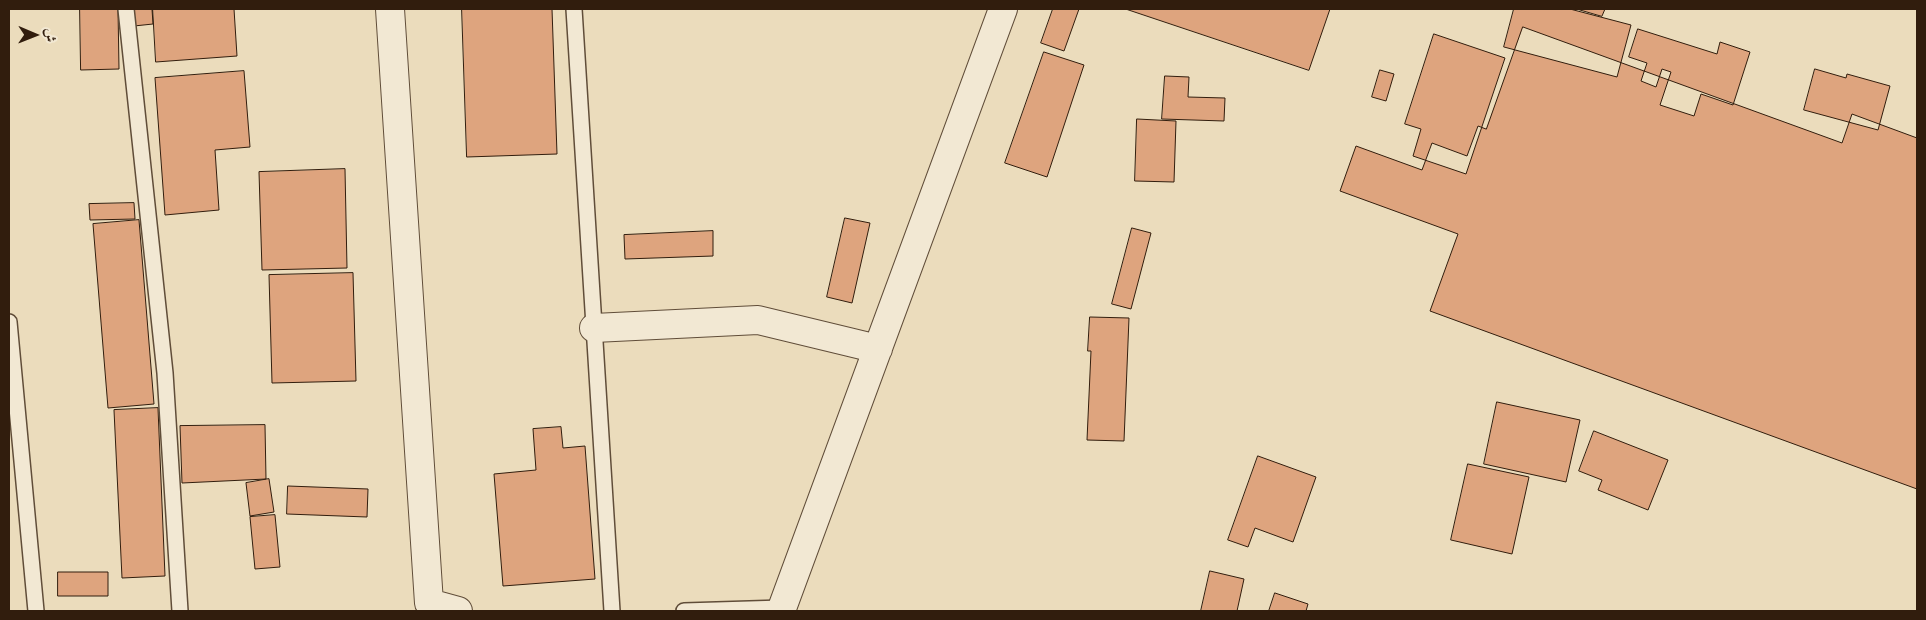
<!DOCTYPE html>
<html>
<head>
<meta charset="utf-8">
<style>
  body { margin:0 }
  #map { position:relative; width:1926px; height:620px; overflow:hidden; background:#ebdcbc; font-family:"Libre Bodoni",Amiri,serif }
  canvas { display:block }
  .frame { position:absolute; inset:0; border:10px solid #311d0d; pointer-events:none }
  .north { position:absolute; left:10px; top:10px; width:50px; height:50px; -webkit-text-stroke:4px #f2e8d3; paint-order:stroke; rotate:91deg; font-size:14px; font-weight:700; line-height:20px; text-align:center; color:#311d0d }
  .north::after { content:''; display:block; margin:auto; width:18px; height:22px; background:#311d0d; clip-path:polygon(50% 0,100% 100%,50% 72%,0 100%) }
</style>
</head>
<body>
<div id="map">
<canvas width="1926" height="620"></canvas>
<div class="frame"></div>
<div class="north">ش</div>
</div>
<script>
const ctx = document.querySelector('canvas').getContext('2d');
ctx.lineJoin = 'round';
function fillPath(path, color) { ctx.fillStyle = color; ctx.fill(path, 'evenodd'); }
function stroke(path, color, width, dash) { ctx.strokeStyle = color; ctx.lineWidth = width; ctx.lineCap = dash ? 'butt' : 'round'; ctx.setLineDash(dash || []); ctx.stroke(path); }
const building = new Path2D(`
  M80 9H118L119 69 81 70Z
  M132 9H152L153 24 134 26Z
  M153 9H234L237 56 156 62Z
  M462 9H552L557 154 467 157Z
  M1053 9H1079L1064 51 1041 43Z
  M1126 9H1330L1309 70Z
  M1514 9H1570L1631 25 1617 77 1504 47Z
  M1577 9H1605L1602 16Z
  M1523 27 1842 143 1852 114 1917 138V489L1430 311 1458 234 1340 191 1356 146 1422 170 1432 143 1467 156 1478 126 1486 129Z
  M1638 29 1717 54 1720 42 1750 52 1733 105 1701 94 1694 116 1660 105 1671 72 1662 69 1656 87 1641 81 1647 63 1629 57Z
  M1434 34 1505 58 1466 174 1413 156 1421 129 1405 124Z
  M1044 52 1084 65 1047 177 1005 163Z
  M1815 69 1846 78 1847 74 1890 86 1878 130 1804 110Z
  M1380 70 1394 74 1386 101 1372 97Z
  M244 71 250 147 215 150 219 210 165 215 155 78Z
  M1165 76 1189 77 1188 97 1225 98 1224 121 1162 119Z
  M1137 119 1176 121 1174 182 1135 181Z
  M345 169 347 268 262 270 259 172Z
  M134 203 135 219 90 220 89 204Z
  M845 218 870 223 852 303 827 297Z
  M139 220 154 404 108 408 93 224Z
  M1132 228 1151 233 1131 309 1112 304Z
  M713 231V256L625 259 624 235Z
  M353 273 356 381 272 383 269 275Z
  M1090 317 1129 318 1124 441 1087 440 1091 351H1088Z
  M1497 402 1580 420 1566 482 1484 464Z
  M158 408 165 576 122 578 114 410Z
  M265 425 266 479 182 483 180 426Z
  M561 427 563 448 585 446 595 579 503 586 494 474 536 470 533 429Z
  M1594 431 1668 460 1648 510 1598 490 1602 480 1579 471Z
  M1258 456 1316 477 1293 542 1255 528 1248 547 1228 540Z
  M1468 464 1529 477 1512 554 1451 540Z
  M269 479 274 512 250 516 246 483Z
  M288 486 368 489 367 517 287 514Z
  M275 515 280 567 255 569 250 517Z
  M1210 571 1244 579 1237 611H1201Z
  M58 572H108V596H58Z
  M1275 593 1308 604 1306 611H1269Z`);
const lane = new Path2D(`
  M126 9 165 373 180 611
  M574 9 612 611
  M9 322 36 611
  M684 611 782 608`);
const street = new Path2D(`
  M390 9 429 603 458 611
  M594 328 758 320 878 349
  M781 611 1003 9`);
fillPath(building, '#dea47e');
stroke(building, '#311d0d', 1);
stroke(lane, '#604d39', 18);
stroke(street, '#604d39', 30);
stroke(lane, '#f2e8d3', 15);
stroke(street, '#f2e8d3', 28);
</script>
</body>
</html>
